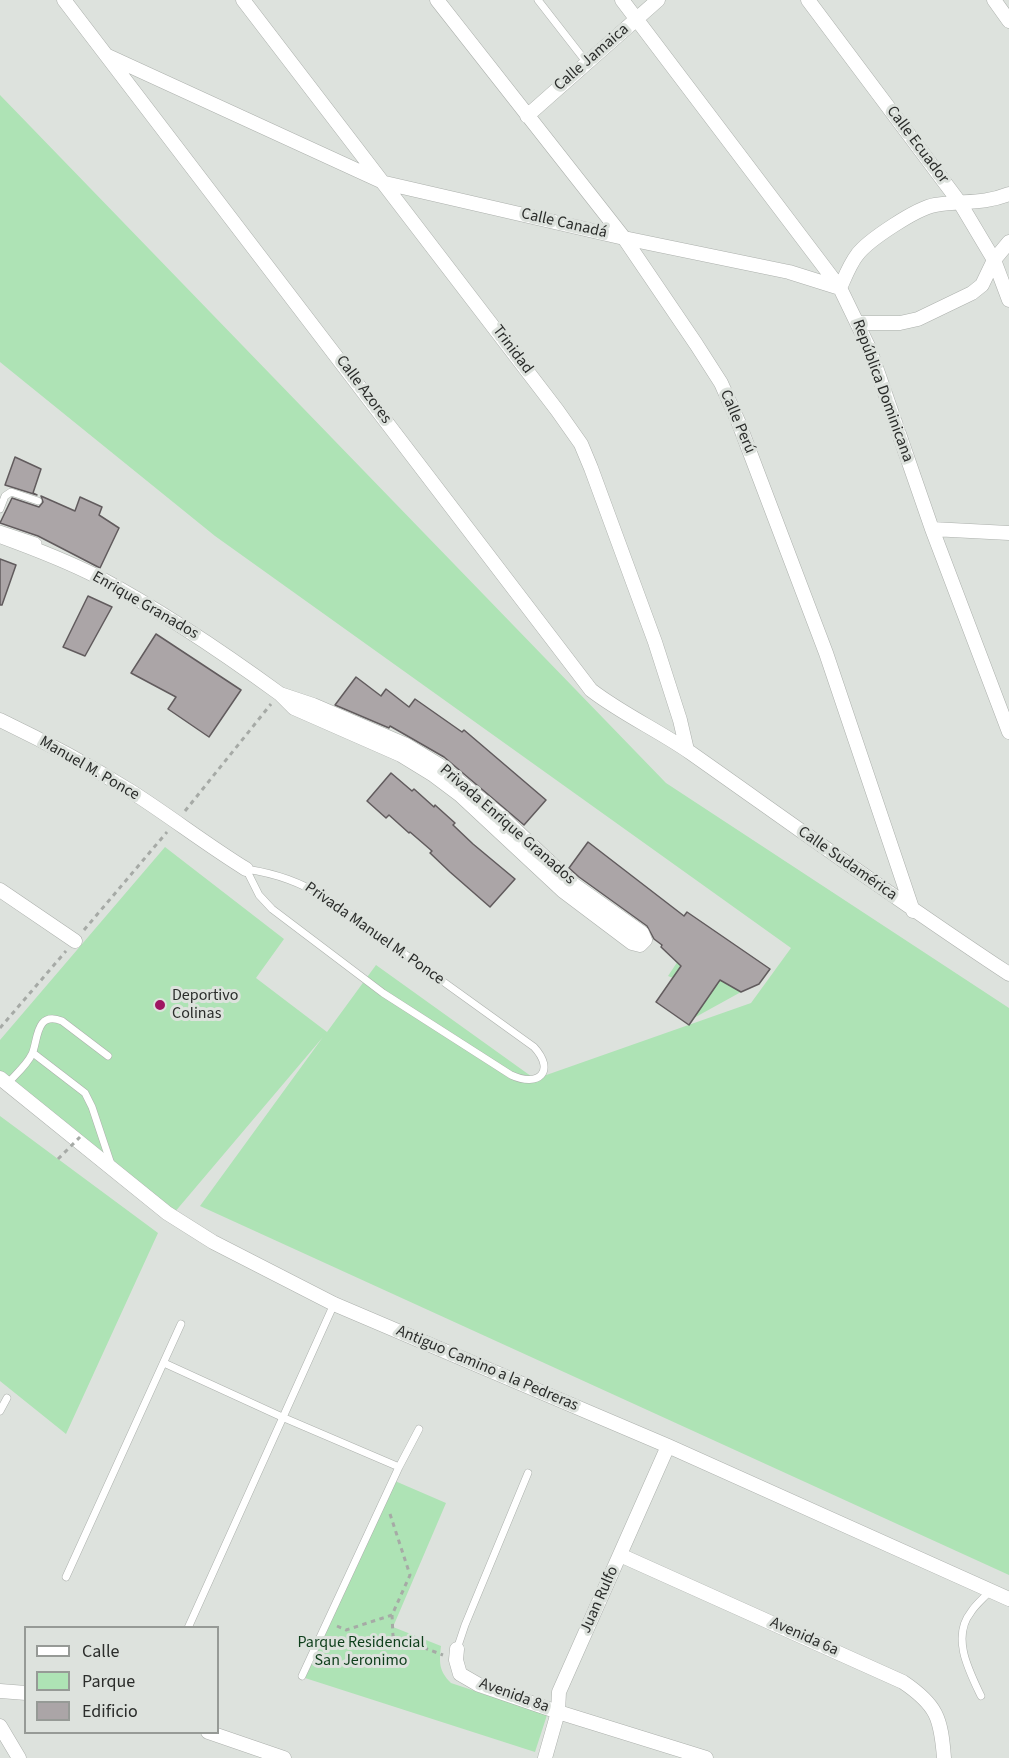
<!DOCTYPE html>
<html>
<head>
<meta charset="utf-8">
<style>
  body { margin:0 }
  #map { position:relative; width:1009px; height:1758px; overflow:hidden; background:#dde2dd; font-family:"Source Sans 3",sans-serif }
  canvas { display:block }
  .legend { position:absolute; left:24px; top:1626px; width:195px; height:108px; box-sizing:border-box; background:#dde2dd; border:2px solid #969a96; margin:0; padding:8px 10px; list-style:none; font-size:18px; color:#2b2d2b }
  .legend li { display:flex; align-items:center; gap:12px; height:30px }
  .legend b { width:30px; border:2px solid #969a96 }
</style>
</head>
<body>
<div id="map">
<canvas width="1009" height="1758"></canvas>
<ul class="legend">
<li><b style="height:8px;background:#fff"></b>Calle</li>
<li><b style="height:16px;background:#aee3b5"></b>Parque</li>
<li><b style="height:16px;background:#aba5a7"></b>Edificio</li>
</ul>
</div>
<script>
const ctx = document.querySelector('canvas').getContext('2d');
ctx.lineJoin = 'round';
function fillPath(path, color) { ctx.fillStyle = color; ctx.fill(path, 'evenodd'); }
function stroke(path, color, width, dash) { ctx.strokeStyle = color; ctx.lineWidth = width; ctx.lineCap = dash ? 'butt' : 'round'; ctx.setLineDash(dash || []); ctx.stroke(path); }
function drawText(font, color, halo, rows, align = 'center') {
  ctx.font = font + ' "Source Sans 3",sans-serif'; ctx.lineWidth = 6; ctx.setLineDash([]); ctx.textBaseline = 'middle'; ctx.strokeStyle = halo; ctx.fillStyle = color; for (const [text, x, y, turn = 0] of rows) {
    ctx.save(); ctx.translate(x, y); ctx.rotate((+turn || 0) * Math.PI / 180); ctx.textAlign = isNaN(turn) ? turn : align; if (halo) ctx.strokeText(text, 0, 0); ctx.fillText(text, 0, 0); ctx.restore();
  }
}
const green = new Path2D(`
  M0 95 666 783 1009 1008V1575L200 1206 323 1037 174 1213 0 1074V1040L165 847 284 939 256 978 327 1032 376 965 535 1079 751 1003 791 948 215 536 0 362Z
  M684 952 741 992 692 1019 673 978 668 976Z
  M0 1116 158 1233 66 1434 0 1381Z
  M395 1481 446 1503 393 1627 441 1646C439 1663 439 1671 451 1683L547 1715 535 1752 305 1678Z`);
const building = new Path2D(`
  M15 457 41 469 33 493 37 495 5 485Z
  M41 496 75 511 80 497 102 507 99 515 119 528 100 568 38 536 0 523 12 498 39 507 43 502Z
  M0 559 16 565 2 605H0Z
  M88 596 112 607 85 656 63 647Z
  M156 634 241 690 209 737 168 709 176 697 131 673Z
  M356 677 381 696 386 689 409 707 415 699 462 732 464 730 546 800 524 825 444 757 390 726 389 728 335 705Z
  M391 773 412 791 414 789 434 807 435 805 455 823 453 825 473 844 515 879 490 907 450 872 430 853 432 851 410 832 409 833 389 815 386 818 367 801Z
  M588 842 684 916 687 912 770 969 759 984 741 992 720 980 689 1025 656 1002 681 966 661 947 662 945 654 939 647 926 579 877 569 868Z`);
const path = new Path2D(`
  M185 811 271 704
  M84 930 167 832
  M0 1028 66 951
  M390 1514 410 1575 392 1615 393 1636 443 1655
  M337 1626 346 1630 392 1615`);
const service = new Path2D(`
  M538 0 587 63
  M0 509 5 496 11 492 38 501
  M0 529 36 541 38 543 37 550
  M246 869C278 874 299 882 327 898L534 1047C556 1071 539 1088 511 1075L383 993 272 909 259 895Z
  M33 1053 85 1093 92 1107 111 1164
  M7 1084C15 1075 27 1065 32 1054 38 1042 35 1010 62 1021L108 1056
  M164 1363 282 1417 399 1467
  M0 1411 7 1398
  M66 1577 181 1324
  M188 1628 334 1304
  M457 1649 465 1625 528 1473
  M302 1676 399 1467 419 1429
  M981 1696C969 1671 951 1637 971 1612 976 1604 984 1598 990 1591`);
const minor = new Path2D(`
  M64 0 591 690C622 714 658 730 691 753 796 827 901 903 1009 974
  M243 0 557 410 581 444 591 468 655 642 680 720 687 750
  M437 0 624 238 696 344 721 383 738 421 826 653 913 911
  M622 0 840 288 870 350 932 529 1009 732
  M808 0 960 203 994 260 1009 300
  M994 0 1009 21
  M108 56 385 183 624 238 789 272 840 288C845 277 850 264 857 255 868 240 917 208 935 205 963 200 981 205 1009 194
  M527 116 658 0
  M858 323H900L918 319 972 293 982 285 994 260 1009 242
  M932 529 1009 533
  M0 536C33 548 67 561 98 577 162 611 221 651 280 694
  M280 694 313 705 406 745 439 765 501 816 573 884 642 933 645 940 640 945 632 943 563 891 460 795 432 774 401 755 294 708Z
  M0 720C46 742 89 765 132 792 171 817 207 845 246 869
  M0 890 75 941
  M0 1078 167 1213 213 1242 334 1304 668 1446 1009 1599
  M620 1555 903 1682C937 1705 941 1718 944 1758
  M457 1649 456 1660 460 1674 479 1685 558 1712 706 1758
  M0 1691 26 1693
  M0 1726 19 1758
  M208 1732 284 1758
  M545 1758 558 1712 559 1692 668 1446`);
const pathBridge = new Path2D(`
  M58 1159 80 1137`);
const markers = [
  [160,1005,6,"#9f1662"]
];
const streetNames = [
  ["Calle Jamaica",592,58,-41],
  ["Calle Ecuador",917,145,53],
  ["Calle Canadá",564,224,13],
  ["Trinidad",512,350,53],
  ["Calle Azores",363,390,53],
  ["República Dominicana",882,391,70],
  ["Calle Perú",737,422,67],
  ["Enrique Granados",145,606,30],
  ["Manuel M. Ponce",89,769,30],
  ["Privada Enrique Granados",507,825,41],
  ["Calle Sudamérica",847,864,35],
  ["Privada Manuel M. Ponce",374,934,35],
  ["Antiguo Camino a la Pedreras",487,1369,23],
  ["Juan Rulfo",600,1600,-66],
  ["Avenida 6a",804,1637,24],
  ["Avenida 8a",514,1696,20]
];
const poiNames = [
  ["Deportivo",172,996],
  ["Colinas",172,1014]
];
const parkNames = [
  ["Parque Residencial",361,1643],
  ["San Jeronimo",361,1661]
];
fillPath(green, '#aee3b5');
fillPath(building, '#aba5a7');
stroke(building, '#615b5d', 1.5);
stroke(service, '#acb0ac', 8);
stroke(minor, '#acb0ac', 15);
stroke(path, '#a6aaa6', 3, [4.5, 4.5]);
stroke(service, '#fff', 7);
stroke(minor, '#fff', 14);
stroke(pathBridge, '#a6aaa6', 3, [4.5, 4.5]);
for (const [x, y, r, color] of markers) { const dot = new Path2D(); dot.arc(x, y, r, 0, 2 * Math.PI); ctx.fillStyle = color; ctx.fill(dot); stroke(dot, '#dde2dd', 2); }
drawText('16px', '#2b2d2b', '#dde2dd', streetNames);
drawText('16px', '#2b2d2b', '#dde2dd', poiNames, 'left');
drawText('16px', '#0e3e1b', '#dde2dd', parkNames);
</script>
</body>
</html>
